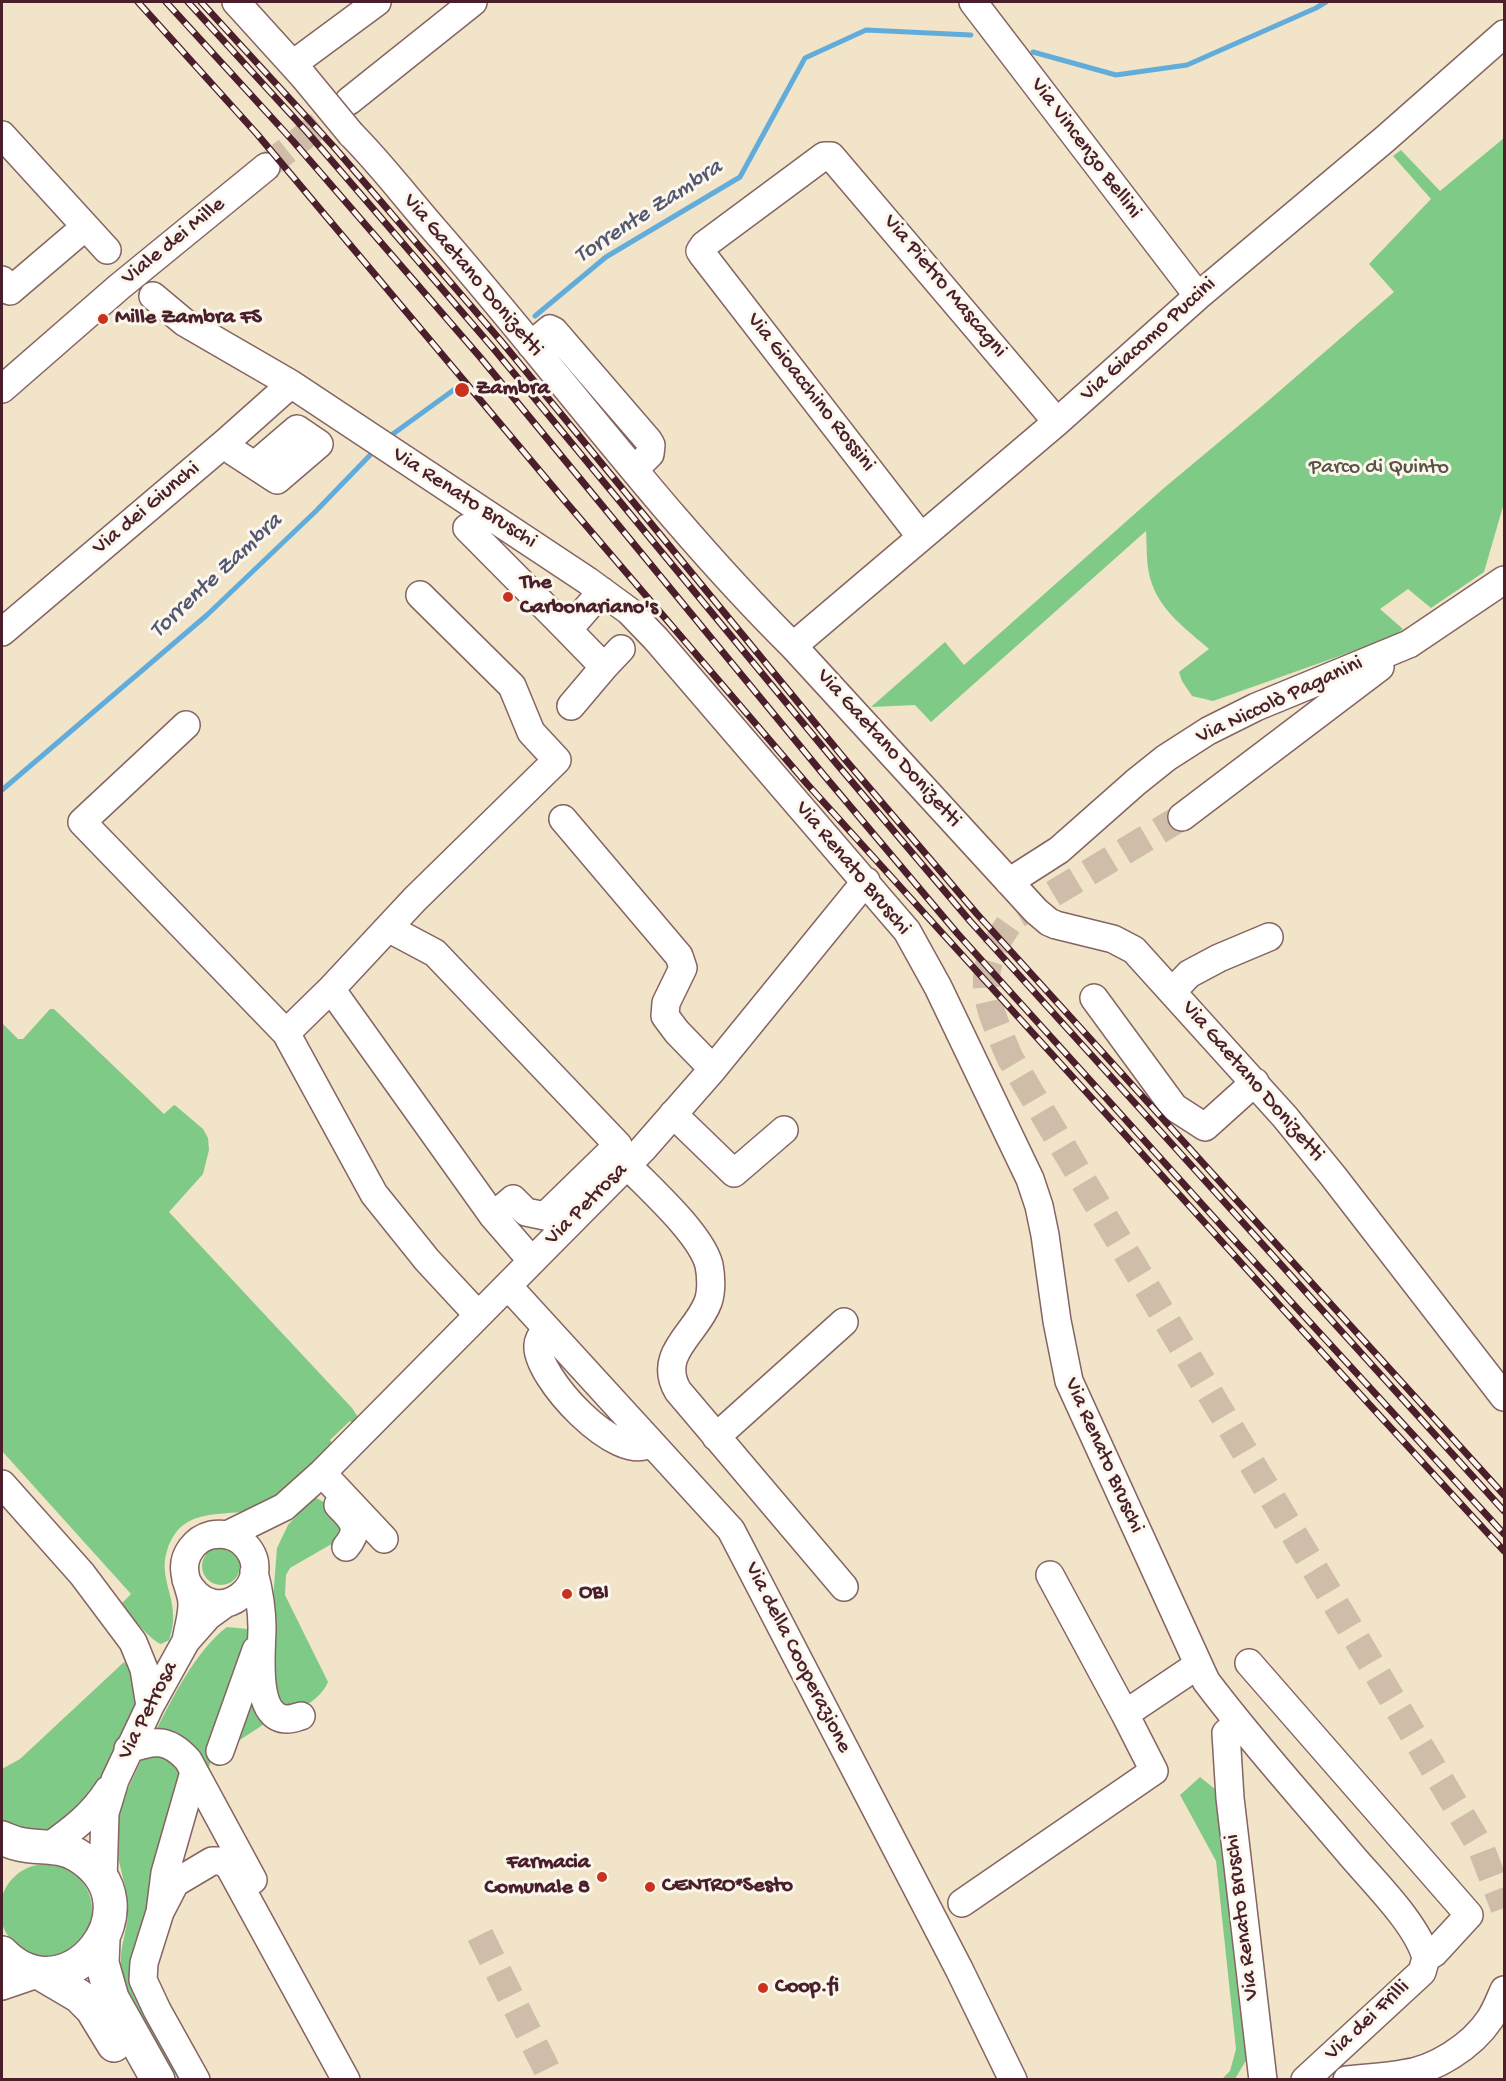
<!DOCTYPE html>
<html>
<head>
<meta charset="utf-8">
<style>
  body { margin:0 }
  #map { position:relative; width:1506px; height:2081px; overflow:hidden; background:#f2e4c8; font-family:"Gochi Hand",sans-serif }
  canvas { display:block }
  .frame { position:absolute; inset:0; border:3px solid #4a1f2b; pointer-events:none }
</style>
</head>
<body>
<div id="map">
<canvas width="1506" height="2081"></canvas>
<div class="frame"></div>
</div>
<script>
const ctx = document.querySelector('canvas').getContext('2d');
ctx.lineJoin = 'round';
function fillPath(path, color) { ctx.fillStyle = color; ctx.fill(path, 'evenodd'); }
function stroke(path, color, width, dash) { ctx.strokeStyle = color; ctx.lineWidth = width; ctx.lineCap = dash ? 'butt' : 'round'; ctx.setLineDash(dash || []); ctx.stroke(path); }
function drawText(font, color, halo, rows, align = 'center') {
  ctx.font = font + ' "Gochi Hand",sans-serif'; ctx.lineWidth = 6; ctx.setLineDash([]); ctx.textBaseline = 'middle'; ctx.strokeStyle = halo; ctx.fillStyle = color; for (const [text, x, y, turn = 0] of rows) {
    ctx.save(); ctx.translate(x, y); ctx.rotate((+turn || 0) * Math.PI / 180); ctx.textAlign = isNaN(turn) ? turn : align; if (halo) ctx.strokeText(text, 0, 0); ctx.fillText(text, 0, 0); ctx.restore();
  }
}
const green = new Path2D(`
  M1504 138V503L1484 572 1431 608 1408 589 1380 609 1403 629 1393 637 1213 701 1192 696 1182 681 1179 672 1209 649C1185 628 1159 610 1150 578 1146 562 1147 547 1146 531L931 722 915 705 871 707 945 642 964 665 1164 488 1261 407 1394 292 1369 264 1431 199 1393 156 1401 150 1440 191Z
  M50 1009H54L164 1114 174 1105 176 1106 203 1129 208 1138 209 1150 203 1174 169 1212 352 1408 358 1417 360 1424 358 1428 350 1421 330 1440 335 1449C314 1467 294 1487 272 1502 238 1525 184 1496 167 1551 157 1581 183 1603 169 1640L161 1644C152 1642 129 1613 120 1605L131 1594 2 1451V1023L18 1039H23Z
  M314 1497C329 1503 338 1515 347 1528L335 1542 290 1568 286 1575 285 1595 328 1682C322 1697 302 1711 287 1711L266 1687 277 1548 288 1525Z
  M202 1566a19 19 0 1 1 38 0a19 19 0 1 1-38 0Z
  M227 1627 248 1629 249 1640 208 1770 155 1732C172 1699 196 1650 227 1627Z
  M254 1660 269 1721 226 1749Z
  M124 1662 134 1672 139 1683 136 1713 87 1807 57 1828 40 1833 2 1826V1769L20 1759Z
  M163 1751 187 1776 137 1941 188 2079H178C159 2048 124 2002 121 1966 119 1946 129 1928 128 1908 127 1883 116 1860 115 1836 115 1811 134 1777 144 1754Z
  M1200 1777 1215 1789 1220 1801 1248 2057 1235 2079H1222L1230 2071 1236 2049 1216 1861 1180 1795Z
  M0 1910a46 46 0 1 1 92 0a46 46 0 1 1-92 0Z`);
const stream = new Path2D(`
  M1033 52 1116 75 1187 65 1316 8 1326 2
  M535 316 606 257 740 177 805 58 866 30 971 35
  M386 439 455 389
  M2 790 207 615 316 511 375 450`);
const minorTunnel = new Path2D(`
  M266 167 349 101
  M1182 817 1014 917C971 974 985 999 1010 1058L1481 1848 1504 1908
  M480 1935 552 2080`);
const minor = new Path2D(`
  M236 2 304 77
  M973 2 1198 296
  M293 64 377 2
  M349 101 473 2
  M351 134C380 163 405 196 432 227 553 365 662 516 793 646L1036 911 1049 922 1056 925 1113 939 1134 950 1285 1117 1333 1176 1504 1397
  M2 135 107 250
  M2 280 10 291 85 227
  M153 296 184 322 291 384 588 581 629 611 656 639 907 931 938 987 1030 1179 1039 1206 1045 1235 1057 1321 1069 1381 1206 1681C1251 1741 1302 1797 1351 1855 1373 1881 1418 1925 1426 1958
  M531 345 550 329 554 331 648 440 651 445 650 454 634 470
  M2 389 119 287 266 167
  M226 442 234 452 277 480 319 444 297 429 255 465
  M467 528 568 630 602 591
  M921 537 702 254 700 251 704 245 824 156H831L1057 422
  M420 595 512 686 531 732 557 760 415 899 331 989 493 1216 532 1261
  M568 630 604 667 571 706
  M2 632 226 442 291 384
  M793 646 1057 422 1198 296 1385 139 1504 34
  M604 667 621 649
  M186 725 82 822 286 1033 331 989
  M1182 817 1380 667
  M563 819 679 956 683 968 666 1003 665 1016 677 1032 713 1069
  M1009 882 1059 850 1136 782 1166 758 1208 731 1256 707 1409 644 1504 580
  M388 928 435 953 618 1145 545 1216 526 1212 513 1199 493 1216
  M1172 992 1189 974 1219 958 1269 937
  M1094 998 1174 1107 1205 1127 1255 1082
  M286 1033 374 1194 427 1260 478 1315
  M673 1114 734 1173 784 1130
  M627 1165C650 1189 701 1234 709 1265 711 1275 712 1291 708 1302 697 1333 656 1354 678 1391L844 1587
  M508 1286 731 1530 959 1969 1013 2080
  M547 1329C543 1333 538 1339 538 1345 535 1376 618 1466 651 1443
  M716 1437 844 1322
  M322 1473 384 1539
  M2 1484 82 1574 133 1642 144 1669 150 1706
  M338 1505C352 1519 362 1528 346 1547
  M227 1535 284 1507 322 1473 642 1150 713 1069 866 881
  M254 1572C259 1591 262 1609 262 1628 262 1650 253 1719 287 1719 292 1719 297 1717 301 1716
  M1050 1575 1125 1714
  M186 1641C188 1628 192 1617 192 1604 192 1594 186 1583 185 1573 182 1555 195 1539 211 1535 222 1533 234 1535 242 1542 283 1578 216 1637 186 1580
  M1249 1663 1469 1915 1434 1953 1426 1958
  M1237 1723 1226 1733 1230 1798 1263 2080
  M128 1749C155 1740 168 1738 188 1760L253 1880
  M220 1751 256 1650
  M194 1772 165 1873 160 1912 144 1963 143 1980 157 2010 196 2080
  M48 1847C72 1830 92 1815 108 1790
  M103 1881 105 1813 115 1780 150 1706 186 1641 208 1616 226 1603
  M962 1903 1154 1771 1125 1714 1198 1665
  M160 1912 175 1883 212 1861H221L229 1866 346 2080
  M2 1986 40 1973
  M1305 2080 1422 1972 1426 1958
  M1347 2080C1365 2078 1384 2077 1402 2074 1435 2070 1472 2046 1490 2019 1496 2010 1500 1999 1504 1990`);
const major = new Path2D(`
  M2 1838C7 1840 13 1843 19 1844 38 1849 59 1844 77 1855 161 1905 67 2020 2 1953
  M103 1939 102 1963 112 1998 158 2080
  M40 1973 79 1996 92 2009 114 2045`);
const rail = new Path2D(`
  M138 2 257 134 565 501 808 785 1368 1403 1504 1551
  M166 2 293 141 480 357 823 774 957 933 1228 1233 1504 1534
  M188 2 307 132 493 348 836 763 970 921 1504 1511
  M201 2 334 147 501 341 843 757 977 914 1504 1495`);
const minorBridge = new Path2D(`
  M304 77 351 134`);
const markers = [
  [103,319,6,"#c8321e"],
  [462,390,8,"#c8321e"],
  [508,597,6,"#c8321e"],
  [567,1594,6,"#c8321e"],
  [602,1877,6,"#c8321e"],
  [650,1887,6,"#c8321e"],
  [763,1988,6,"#c8321e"]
];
const streetNames = [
  ["Via Vincenzo Bellini",1085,149,53],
  ["Viale dei Mille",174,242,-39],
  ["Via Gaetano Donizetti",472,276,50],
  ["Via Pietro Mascagni",944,287,50],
  ["Via Giacomo Puccini",1149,340,-42],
  ["Via Gioacchino Rossini",810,393,52],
  ["Via Renato Bruschi",464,499,33],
  ["Via dei Giunchi",147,509,-40],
  ["Via Niccolò Paganini",1280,701,-25],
  ["Via Gaetano Donizetti",888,749,48],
  ["Via Renato Bruschi",852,869,50],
  ["Via Gaetano Donizetti",1252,1082,49],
  ["Via Petrosa",587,1205,-45],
  ["Via Renato Bruschi",1103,1456,66],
  ["Via della Cooperazione",797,1658,63],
  ["Via Petrosa",149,1711,-63],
  ["Via Renato Bruschi",1243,1917,-97],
  ["Via dei Frilli",1368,2021,-43]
];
const poiNames = [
  ["Mille Zambra FS",115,319],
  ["Zambra",476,390],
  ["The",520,584],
  ["Carbonariano's",520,609],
  ["OBI",579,1594],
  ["Farmacia",590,1864,"right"],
  ["Comunale 8",590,1889,"right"],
  ["CENTRO*Sesto",662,1887],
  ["Coop.fi",775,1988]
];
const parkNames = [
  ["Parco di Quinto",1379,469]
];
const waterNames = [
  ["Torrente Zambra",649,213,-33],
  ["Torrente Zambra",217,577,-43]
];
fillPath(green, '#80ca87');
stroke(stream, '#61acda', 5);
stroke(minorTunnel, '#d0bda9', 27, [27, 14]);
stroke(minor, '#856462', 30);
stroke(major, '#856462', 36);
stroke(minor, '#fff', 27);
stroke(major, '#fff', 33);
stroke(rail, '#4a1f2b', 7);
stroke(rail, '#fbf7ec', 4.5, [14]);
stroke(minorBridge, '#856462', 30, []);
stroke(minorBridge, '#fff', 27);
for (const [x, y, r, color] of markers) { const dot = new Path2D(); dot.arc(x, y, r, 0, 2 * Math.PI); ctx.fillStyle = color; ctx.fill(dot); stroke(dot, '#fbf7ec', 2); }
drawText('22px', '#4a1f2b', '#fbf7ec', streetNames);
drawText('bold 22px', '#4a1f2b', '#fbf7ec', poiNames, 'left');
drawText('22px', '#5a5247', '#fbf7ec', parkNames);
drawText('italic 24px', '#535771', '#fbf7ec', waterNames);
</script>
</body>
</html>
